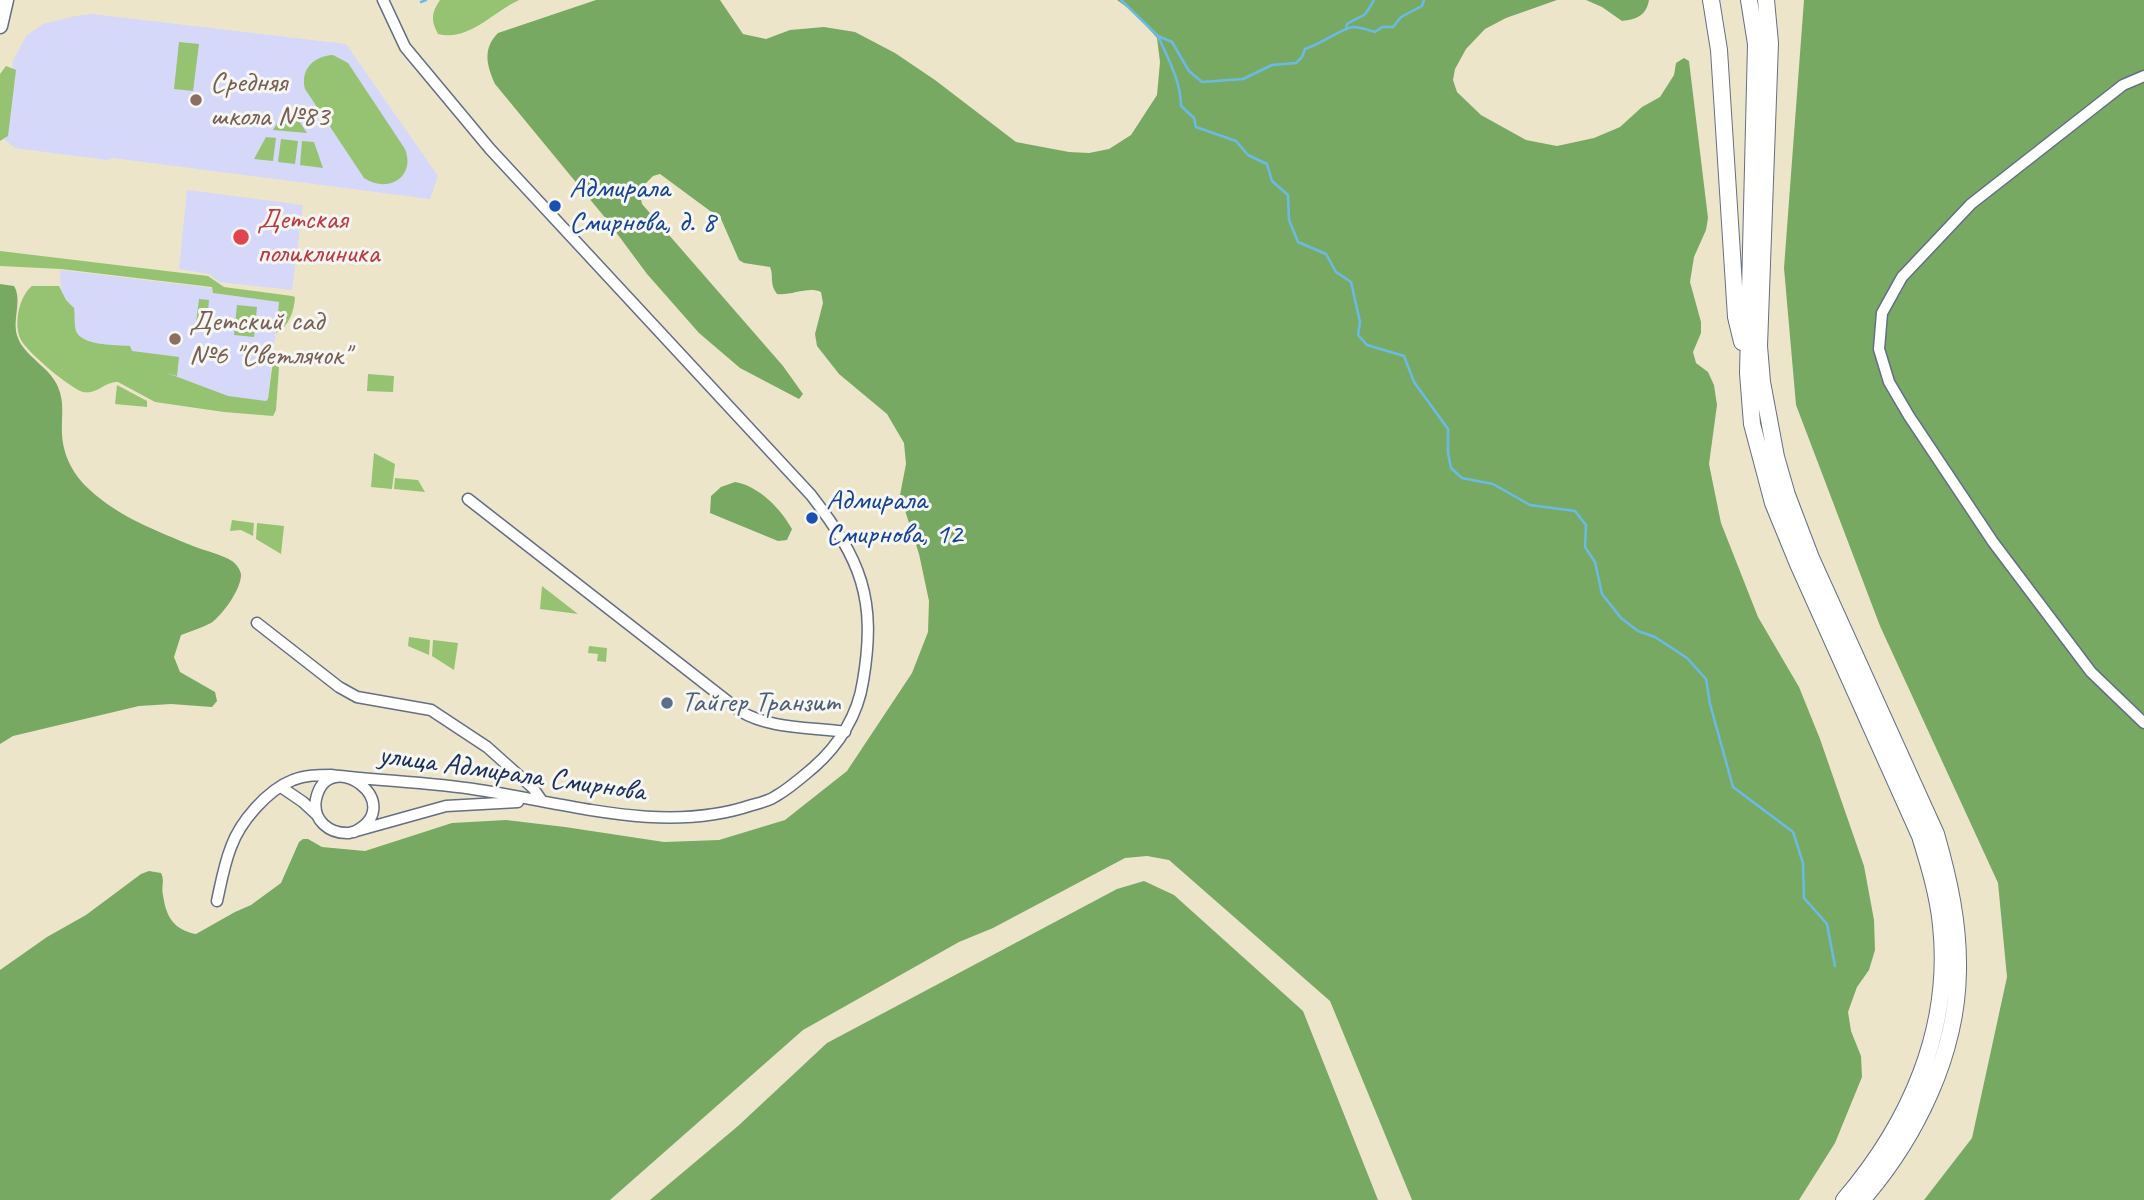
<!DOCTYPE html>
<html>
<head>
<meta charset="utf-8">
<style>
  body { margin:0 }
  canvas { display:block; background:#ece5ca }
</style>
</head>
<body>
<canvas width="2144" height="1200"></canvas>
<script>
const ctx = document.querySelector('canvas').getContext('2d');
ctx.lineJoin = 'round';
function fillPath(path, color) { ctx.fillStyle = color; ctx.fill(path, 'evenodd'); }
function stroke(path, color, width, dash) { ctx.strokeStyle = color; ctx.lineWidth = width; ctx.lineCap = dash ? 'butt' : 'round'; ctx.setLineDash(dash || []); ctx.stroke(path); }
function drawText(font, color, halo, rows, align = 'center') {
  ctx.font = font + ' Caveat,sans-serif'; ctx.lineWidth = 6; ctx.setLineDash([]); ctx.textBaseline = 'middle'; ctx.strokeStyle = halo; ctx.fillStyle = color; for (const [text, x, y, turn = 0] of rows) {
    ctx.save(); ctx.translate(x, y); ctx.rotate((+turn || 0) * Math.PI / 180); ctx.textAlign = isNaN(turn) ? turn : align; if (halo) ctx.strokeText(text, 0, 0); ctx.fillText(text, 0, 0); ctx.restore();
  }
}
const built = new Path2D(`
  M92 14 346 44 438 176 430 199 113 158 107 160 15 148 4 139 13 61 26 36 43 24 75 16Z
  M187 190 303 205 292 290 219 282 209 274 179 269Z
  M60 270 212 288 213 293 279 302 266 414 63 331Z`);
const green = new Path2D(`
  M440 0H519C493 12 468 42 438 34 431 21 431 13 440 0Z
  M179 42 199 44 193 91 174 89Z
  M333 55 348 63 405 149C416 177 388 194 364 178L305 89C300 69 314 56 333 55Z
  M6 66 16 70 8 136 0 141V74Z
  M281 117 297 118 307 133 273 130Z
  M266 137 276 138 273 161 254 159Z
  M281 139 298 141 295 164 278 162Z
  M302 141 314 142 323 168 300 165Z
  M0 251 208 276 224 287 292 296 295 297C294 312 289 326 276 333L279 302 213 293 212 287 61 269 0 266Z
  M32 286H59L66 300 74 308C75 314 74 324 76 331 82 346 116 345 130 346L132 351 179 357 177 376 167 373 228 396 266 401 268 399 274 353H280L276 410 273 416 224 412 155 402 118 382C105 381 97 395 83 392 70 388 28 353 21 340 13 325 19 296 32 286Z
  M199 299 209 300 206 332 195 331Z
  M237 305 257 307 254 337 234 335Z
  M368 374 394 376 393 392 367 391Z
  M117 385 147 401V407L115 404Z
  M374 453 395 464 392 489 371 487Z
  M395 478 418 480 425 492 394 489Z
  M232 520 254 523 253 536 241 530 230 531Z
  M257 523 284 526 281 554 256 539Z
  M542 586 578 614 540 609Z
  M409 637 430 640 429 655 408 646Z
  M433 640 458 643 454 670 432 656Z
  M589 646 607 648 606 662 597 661 598 654 588 653Z`);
const forest = new Path2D(`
  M596 0H720L743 34 766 39 790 30 824 27 855 32 895 53 935 80 1016 142 1069 152 1089 153 1109 149 1131 135 1157 95 1160 62 1157 38 1136 14 1117 0H1557L1506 18 1485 29 1466 49 1455 69 1453 80 1457 92 1481 115 1526 140 1557 146 1594 138 1620 127 1642 107 1660 97 1674 75 1676 63 1684 58 1689 61 1708 218 1706 230 1694 257 1690 282 1701 322V333L1693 352 1696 363 1708 372 1714 385 1717 405 1709 464 1721 523 1758 617 1799 687 1820 739 1864 866 1874 920 1875 950 1869 970 1857 987 1848 1012 1851 1031 1861 1056 1862 1077 1835 1143 1799 1200H1412L1330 1001 1169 860 1147 856 1125 858 993 928 959 942 803 1030 610 1200H0V970L47 937 86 915 141 874 149 871 161 873C165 881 161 886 163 895 166 917 174 930 196 934L235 912 251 905 281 883 299 842 303 839H308L322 847 365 851 452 823 506 820 565 827 664 842 719 840 785 820 847 771 912 673 928 632 929 601 919 554 900 495 906 464 904 443 887 414 839 374 817 346 815 334 823 303 821 292C808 286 791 296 777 294 769 284 774 276 770 267L744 263 739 260 721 219 660 174 653 176 639 190 642 204 783 366 803 394 799 399 740 368 699 333 647 274 607 220 495 84C487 66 482 49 498 33Z
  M1586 0H1649C1646 16 1637 19 1622 21L1602 7Z
  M1804 0H2144V1200H1924L1972 1138 2007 977 1998 883 1880 626 1796 405 1784 268Z
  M0 284 14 286C23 301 11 321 18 338 25 357 50 367 58 387 65 403 61 418 62 434 63 456 74 476 90 490 119 517 157 531 193 546 205 551 221 554 232 561 236 564 240 569 241 574 242 588 222 616 211 623 201 628 191 631 181 635L174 657 180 672 215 692 217 701 212 707 171 704 139 706 13 736 0 744Z
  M735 482C759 486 781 509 792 529L787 540 778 541 710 513 711 496 721 487Z
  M1144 881 1174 895 1303 1011 1378 1200H650L738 1126 827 1043 1117 889Z`);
const stream = new Path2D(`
  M1121 0 1158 36 1172 42 1189 71 1202 82 1243 79 1272 65 1296 63 1302 57 1305 49C1319 45 1343 28 1353 27 1360 27 1368 30 1375 32L1382 27H1393L1401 17 1422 6 1424 0
  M421 2 426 0
  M1346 29 1347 24C1367 12 1362 21 1374 0
  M1158 36C1168 58 1181 82 1181 106L1194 118 1196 127 1236 141 1248 155 1267 164 1272 181 1288 195 1289 220 1298 242 1326 254 1336 272 1351 282 1360 322 1358 335 1367 345 1404 356 1414 382 1448 429V453L1451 468 1462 478 1493 484 1530 505 1575 511 1586 525 1585 547 1595 562 1602 594 1621 618 1638 631 1655 637 1687 658 1706 679 1710 704 1733 787 1793 832 1803 863 1804 898 1827 924 1835 966`);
const minor = new Path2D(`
  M2144 76 2123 85 1971 204 1902 277 1882 313 1879 349 1889 382 1909 416 1993 542 2091 672 2144 723
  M468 499 740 711C769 729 811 727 845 732
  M257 623 339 687 357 697 431 710 487 747 533 788 542 801
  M281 787 303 802 317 815
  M354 832C410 804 328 744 316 799 312 820 329 834 349 833L446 806 518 802
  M217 901C221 883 224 865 231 847 240 822 267 790 293 780 305 775 318 775 331 775 380 781 430 782 479 790 567 803 664 835 752 805 760 803 769 801 776 796 790 788 802 777 814 767 839 745 858 715 863 681 877 598 861 560 811 495L490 149 405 47 383 0`);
const major = new Path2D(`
  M0 26 6 0`);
const highway = new Path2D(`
  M1711 0 1719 50 1736 317 1742 342
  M1749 0 1756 44 1748 373 1752 424 1773 503 1798 564 1920 836C1929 865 1938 895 1941 925 1952 1028 1910 1123 1844 1200
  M1766 0 1770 43 1759 346 1762 382 1776 457 1787 495 1811 558 1936 834C1949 879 1959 924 1958 971 1957 1054 1916 1138 1862 1200`);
const markers = [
  [196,100,7,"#8d6e63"],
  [555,206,7,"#1a4fb4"],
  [241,237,9,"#e0444e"],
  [175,339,7,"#8d6e63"],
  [812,518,7,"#1a4fb4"],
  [667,703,7,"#5c6f8a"]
];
const educationNames = [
  ["Средняя",210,83],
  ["школа №83",210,117],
  ["Детский сад",189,322],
  ["№6 \"Светлячок\"",189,356]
];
const transitNames = [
  ["Адмирала",569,189],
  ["Смирнова, д. 8",569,223],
  ["Адмирала",826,501],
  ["Смирнова, 12",826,535]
];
const healthNames = [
  ["Детская",257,220],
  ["поликлиника",257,254]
];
const serviceNames = [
  ["Тайгер Транзит",681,703]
];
const streetNames = [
  ["улица Адмирала Смирнова",512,774,8]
];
fillPath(built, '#d5d8f9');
fillPath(green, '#96c371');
fillPath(forest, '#78a963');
stroke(stream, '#6bbae6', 2.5);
stroke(minor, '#646f84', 13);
stroke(major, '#646f84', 17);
stroke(highway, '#646f84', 18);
stroke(minor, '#fff', 10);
stroke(major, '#fff', 14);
stroke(highway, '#fff', 16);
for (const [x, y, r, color] of markers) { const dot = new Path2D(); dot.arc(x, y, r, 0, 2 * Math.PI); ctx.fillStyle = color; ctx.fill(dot); stroke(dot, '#f6f6f2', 2.5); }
drawText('30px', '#785e54', '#f6f6f2', educationNames, 'left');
drawText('30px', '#164399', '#f6f6f2', transitNames, 'left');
drawText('30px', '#be3a42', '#f6f6f2', healthNames, 'left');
drawText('30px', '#4e5e75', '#f6f6f2', serviceNames, 'left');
drawText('30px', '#1b2f5e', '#f6f6f2', streetNames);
</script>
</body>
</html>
